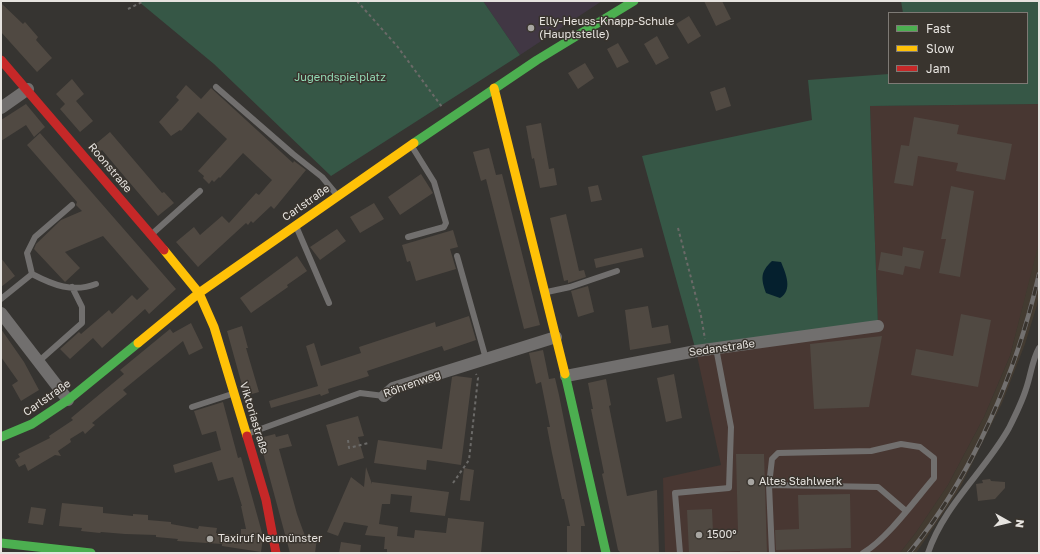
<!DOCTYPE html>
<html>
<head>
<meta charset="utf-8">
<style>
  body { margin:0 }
  #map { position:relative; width:1040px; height:554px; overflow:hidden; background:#363431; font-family:"Golos Text",sans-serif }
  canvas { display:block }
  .frame { position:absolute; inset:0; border:2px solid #e6e3df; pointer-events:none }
  .legend { position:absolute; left:888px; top:12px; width:140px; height:72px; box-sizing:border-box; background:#39342e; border:1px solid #7e7a75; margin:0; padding:5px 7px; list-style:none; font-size:12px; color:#e6e3df }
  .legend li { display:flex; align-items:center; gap:8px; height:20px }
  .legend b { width:20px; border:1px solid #7e7a75 }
  .north { position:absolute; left:988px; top:502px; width:40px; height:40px; -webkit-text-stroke:3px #39342e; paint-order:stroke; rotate:98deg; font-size:11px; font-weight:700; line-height:16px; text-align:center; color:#e6e3df }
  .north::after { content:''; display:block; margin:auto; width:14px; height:18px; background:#e6e3df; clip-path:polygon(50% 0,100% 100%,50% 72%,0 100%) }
</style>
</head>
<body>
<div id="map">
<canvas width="1040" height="554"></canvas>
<div class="frame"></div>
<ul class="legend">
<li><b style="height:5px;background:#4caf50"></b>Fast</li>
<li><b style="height:5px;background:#ffc107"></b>Slow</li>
<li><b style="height:5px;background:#c62828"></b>Jam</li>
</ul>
<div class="north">N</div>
</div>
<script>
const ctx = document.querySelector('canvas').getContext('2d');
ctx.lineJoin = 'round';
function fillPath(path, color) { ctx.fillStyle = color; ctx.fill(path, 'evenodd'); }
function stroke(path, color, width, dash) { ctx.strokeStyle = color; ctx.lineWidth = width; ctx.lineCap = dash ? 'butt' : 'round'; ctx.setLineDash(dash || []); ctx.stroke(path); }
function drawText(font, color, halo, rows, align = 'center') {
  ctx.font = font + ' "Golos Text",sans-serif'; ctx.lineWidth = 3; ctx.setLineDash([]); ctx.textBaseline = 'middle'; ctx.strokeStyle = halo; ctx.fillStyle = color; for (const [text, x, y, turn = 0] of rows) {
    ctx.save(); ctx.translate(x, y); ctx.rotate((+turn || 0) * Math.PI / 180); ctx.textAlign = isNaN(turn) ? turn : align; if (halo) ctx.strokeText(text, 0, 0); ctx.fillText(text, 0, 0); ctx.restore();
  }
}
const commercial = new Path2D(`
  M1039 104 1038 249 1010 356 984 417 948 485 917 531 900 553H665L663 478 721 465 696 351 878 326 870 106Z`);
const built = new Path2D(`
  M1039 242V294L1037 305 1025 344 1002 403 960 488 937 522 916 553H900L917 531 948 485 984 417 1010 356Z`);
const education = new Path2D(`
  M483 1H602L520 55Z`);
const green = new Path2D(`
  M138 1H483L520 55 331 176 214 64Z
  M901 1H1039V104L870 106 878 326 696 351 642 156 812 120 808 80 889 74V83H1027V13H903Z`);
const water = new Path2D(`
  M772 261 781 262C786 274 793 290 780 298L766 293C761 279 760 272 772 261Z`);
const building = new Path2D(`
  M704 1H722L731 19 716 26Z
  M1 3 23 24 25 22 38 37 36 40 52 58 37 72 1 32Z
  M689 16 701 36 688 44 676 24Z
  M657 36 669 58 656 65 644 44Z
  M618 43 629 62 617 68 607 49Z
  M585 63 594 78 578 89 568 73Z
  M72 79 84 94 76 101 93 121 80 132 60 109 65 104 56 94Z
  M186 85 201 99 211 88 293 163 294 161 306 170 274 209 271 206 253 223 251 221 248 225 246 223 198 267 176 242 194 227 200 235 222 216 229 223 256 193 259 195 272 180 243 153 220 178 219 177 214 182 212 180 209 184 203 178 204 176 198 171 227 139 198 112 181 131 180 130 171 136 159 122 179 100 176 97Z
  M725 87 731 106 716 111 710 92Z
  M26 104 45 127 34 137 26 125 1 141V120Z
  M914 117 959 125 957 134 1012 144 1005 180 956 171 958 163 918 156 913 186 894 183 901 145 909 146Z
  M541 123 549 169 554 168 557 185 540 188 534 158 532 159 526 126Z
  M110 132 162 193 164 192 174 203 158 216 102 150 98 153 92 147Z
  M40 133 176 289 149 314 145 309 102 348 93 338 70 359 60 349 79 332 81 334 109 310 112 314 132 295 137 300 149 289 103 236 65 252 80 268 65 282 34 249 36 244 61 220 82 211 76 205 77 202 27 145Z
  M489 148 496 175 502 174 540 325 524 329 486 179 481 181 473 152Z
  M421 174 433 193 400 215 388 197Z
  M598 185 602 200 591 202 588 187Z
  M951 186 974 191 960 277 939 273 946 239H941Z
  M374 203 384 219 360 233 350 217Z
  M566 214 579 271 584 270 586 277 568 283V280L564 281 550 218Z
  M337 229 346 241 320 260 310 247Z
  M453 230 458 247 450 249 456 269 416 281 410 261 407 262 402 245Z
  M903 247 924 251 920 269 905 266 903 275 878 270 881 252 902 256Z
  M642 248 644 257 596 268 594 259Z
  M297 256 307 271 287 285 288 287 251 313 240 298Z
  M1 258 15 276 1 287Z
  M588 286 594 312 578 317 571 291Z
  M648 306 652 328 668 325 671 343 630 350 625 310Z
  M961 314 991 320 978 387 911 375 916 349 953 356Z
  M469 316 476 340 444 351 442 346 367 371 369 376 328 389 329 393 321 396 320 394 271 408 269 401 318 386 306 346 314 343 321 366 361 353 359 347 435 322 436 327Z
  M191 323 203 348 189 355 183 341 123 390 127 394 92 423 95 425 85 434 83 431 70 439 71 442 58 451 61 456 55 455 28 471 25 464 19 467 15 460 20 457 18 454 50 438 49 436 73 420 71 418 124 374 120 370 170 329 173 333Z
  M242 326 248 348H246L259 392 245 396 227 331Z
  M1 329 24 362 39 390 21 401 12 385 18 381 1 357Z
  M882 336 869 407 814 409 810 344Z
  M543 350 549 379 555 378 559 395 585 526H581V553H567V526H570L564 499H562L552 453 547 427H550L541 382 536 384 529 353Z
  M674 374 682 418 666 422 657 378Z
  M456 376 472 378 461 465 427 460 426 470 374 463 378 440 442 449 452 377Z
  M606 379 611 405 609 406 627 496 657 490 659 553H621L618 550 602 474 604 473 591 409H593L588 383Z
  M223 402 238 458 241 457 261 529 263 538 261 552 222 546V544L177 541 178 539 156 537V535L125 534 101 532 100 533 81 531 82 528 59 526 62 503 103 507V513L133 516V514L148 515V520L171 522V524L198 529 199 526 217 528 216 533 241 536V529H246L241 506H242L233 477 218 481 212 462 175 473 173 465 221 450 216 431 202 435 194 411Z
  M358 416 364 436 358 437 364 458 338 466 326 425Z
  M275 434 276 437 288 434 292 446 279 449 297 514 305 536 317 538 315 553H290L259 438Z
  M736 454H764L767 553H740V551L689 553 687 510 712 509 713 533 738 532Z
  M366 467 372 484V482L449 492 445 516 410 512 412 496 391 494 390 504H382L379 524 398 527 397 536 414 538 415 530 446 533 448 518 484 522 481 553H387V549H384L385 537 365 535 368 526 344 522 338 536 327 532 351 477 364 487Z
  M464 468 474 470 470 501 460 500Z
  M990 479 991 481 1005 482V488L995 499 978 501 976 484 983 483 982 480Z
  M850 494 851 548 776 550 775 530 799 529 798 495Z
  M31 507 46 509 43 525 28 523Z
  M341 542 361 545 360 553H339Z`);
const path = new Path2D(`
  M357 1 397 46 442 107
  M128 9 144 1
  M678 228 701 316 705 339
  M348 440 349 448 368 443
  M453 483 469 460 478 378 476 374`);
const lane = new Path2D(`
  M216 87 293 154 322 177 337 195
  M72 205 35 237 27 253 32 274C53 285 73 293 96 284
  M296 226 329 303
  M152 234 200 191
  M408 237 444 227 446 223 434 182 411 145
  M457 256 486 359
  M547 292 570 287 617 271
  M1 299 32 274
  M38 362 82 323V307L72 287
  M192 407 232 394
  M247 434 360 393 384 396
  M769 485 772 553
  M680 553 675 493 729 488 731 427 716 348
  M863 553C888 538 915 500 934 478V458L920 447 901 444 871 451 778 453 772 459 769 485 878 487 906 511
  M928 553C944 505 985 471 1009 428 1015 416 1022 402 1026 389 1031 375 1032 360 1039 348`);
const street = new Path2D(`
  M1 108 28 89
  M1 313 68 400
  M566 376 696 351 878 326
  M384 396 393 388 556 337`);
const fast = new Path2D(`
  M414 143 537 60 634 1
  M565 374 606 553
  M1 437 32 424 68 400 138 343
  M1 543 91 553`);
const slow = new Path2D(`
  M494 88 565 374
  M164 250 199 293 214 327 247 436
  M138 343 199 293 414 143`);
const jam = new Path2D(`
  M1 60 164 250
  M247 436 266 500 276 553`);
const rail = new Path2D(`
  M909 553C973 476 1017 371 1039 274`);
const markers = [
  [531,28,4,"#a8a6a2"],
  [751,482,4,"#a8a6a2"],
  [699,535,4,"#a8a6a2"],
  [210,539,4,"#a8a6a2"]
];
const poiNames = [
  ["Elly-Heuss-Knapp-Schule",539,22],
  ["(Hauptstelle)",539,35],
  ["Altes Stahlwerk",759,482],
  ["1500°",707,535],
  ["Taxiruf Neumünster",218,539]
];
const parkNames = [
  ["Jugendspielplatz",340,78]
];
const streetNames = [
  ["Roonstraße",110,168,50],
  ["Carlstraße",306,203,-35],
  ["Sedanstraße",722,348,-8],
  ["Röhrenweg",412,384,-20],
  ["Carlstraße",47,398,-35],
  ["Viktoriastraße",254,418,73]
];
fillPath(commercial, '#483732');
fillPath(built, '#433b31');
fillPath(education, '#413744');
fillPath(green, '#365746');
fillPath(water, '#05202e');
fillPath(building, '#504942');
stroke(path, '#6b6a68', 2, [3, 3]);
stroke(lane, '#716f6e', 6);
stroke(street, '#716f6e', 12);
stroke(fast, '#4caf50', 9);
stroke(slow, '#ffc107', 9);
stroke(jam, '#c62828', 9);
stroke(rail, '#72706f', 4.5);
stroke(rail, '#39342e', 3, [9]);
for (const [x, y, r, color] of markers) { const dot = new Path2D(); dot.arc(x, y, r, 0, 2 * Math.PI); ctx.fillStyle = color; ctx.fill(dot); stroke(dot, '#39342e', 1.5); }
drawText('11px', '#e6e3df', '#39342e', poiNames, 'left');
drawText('11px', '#92dbb5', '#39342e', parkNames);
drawText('11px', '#e6e3df', '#39342e', streetNames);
</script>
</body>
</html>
